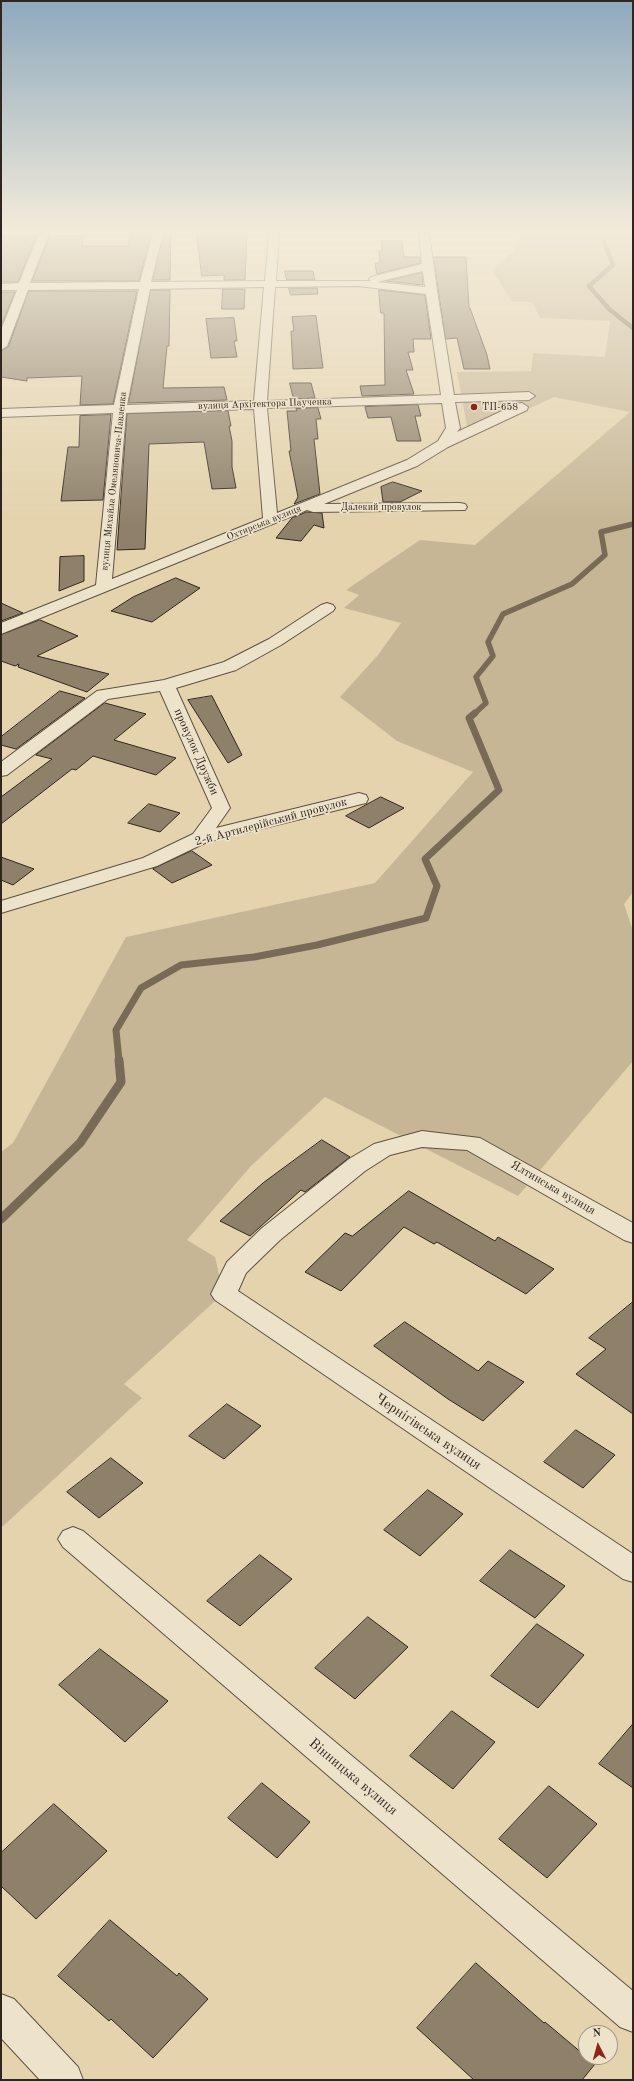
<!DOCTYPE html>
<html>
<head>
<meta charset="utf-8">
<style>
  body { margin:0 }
  #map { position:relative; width:634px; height:2081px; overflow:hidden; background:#e4d3ad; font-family:"Old Standard TT",serif }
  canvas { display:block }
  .frame { position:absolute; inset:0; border:2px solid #31261f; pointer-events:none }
  .north { position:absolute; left:578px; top:2025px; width:40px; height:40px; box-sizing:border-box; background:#ede2ca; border:1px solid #a29786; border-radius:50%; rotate:354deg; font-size:11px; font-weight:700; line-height:16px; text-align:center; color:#31261f }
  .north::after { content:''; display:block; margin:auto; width:14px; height:18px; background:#8f2418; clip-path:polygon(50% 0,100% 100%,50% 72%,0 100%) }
</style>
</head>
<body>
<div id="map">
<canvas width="634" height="2081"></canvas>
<div class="frame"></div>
<div class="north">N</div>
</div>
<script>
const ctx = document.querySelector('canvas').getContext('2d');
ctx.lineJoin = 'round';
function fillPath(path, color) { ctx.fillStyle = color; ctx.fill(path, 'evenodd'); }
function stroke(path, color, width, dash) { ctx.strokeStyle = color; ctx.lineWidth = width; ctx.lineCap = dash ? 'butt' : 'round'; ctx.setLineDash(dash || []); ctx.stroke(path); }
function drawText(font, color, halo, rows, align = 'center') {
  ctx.font = font + ' "Old Standard TT",serif'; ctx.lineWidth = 3.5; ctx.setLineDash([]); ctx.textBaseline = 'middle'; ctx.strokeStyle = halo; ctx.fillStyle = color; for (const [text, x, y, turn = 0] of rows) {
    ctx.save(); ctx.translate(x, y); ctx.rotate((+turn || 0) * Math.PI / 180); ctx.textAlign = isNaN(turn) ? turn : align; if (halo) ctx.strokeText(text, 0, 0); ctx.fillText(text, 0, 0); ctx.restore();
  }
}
const green = new Path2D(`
  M523 233H633V892L624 904 633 931V1061L518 1196 325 1097 251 1166 187 1240 215 1257 220 1279 214 1302 124 1384 142 1398 1 1528V1152L13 1143 126 937 375 883 473 772 397 741 340 697 378 655 401 623 344 608 359 595 346 590 420 540 475 545 630 412 554 397 469 437 457 372 531 371 533 353 605 357 610 321 540 318 532 302H512L492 270 514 251 518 240Z`);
const streamFar3 = new Path2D(`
  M604 242 613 265 589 286 609 309 633 328`);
const streamFar2 = new Path2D(`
  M474 714 486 703 476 677 493 656 488 642 503 614 572 584 605 555 601 532 633 524`);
const streamFar1 = new Path2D(`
  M119 1061 116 1030 141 988 181 965 254 957 317 945 426 918 437 886 425 859 499 790 469 718 475 713`);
const stream = new Path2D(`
  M1 1219 80 1143 121 1082 119 1060`);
const building = new Path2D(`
  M130 233H151L139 281H32L50 236 84 235 82 246H128Z
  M164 233H171L170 280H153Z
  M197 233H247L245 280H224V275L202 276Z
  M1 236H36L18 282H1Z
  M381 241H402L404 257H420V263L377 274 375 264 380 262 379 251H382Z
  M434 257H466L469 308H470L487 355 490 369H464L457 338 446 339Z
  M285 271H313L315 280H287Z
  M422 273 423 285 386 281Z
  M289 288H317L318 294 291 295Z
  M223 289H245L244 309H222Z
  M151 290H170L169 346H167L163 388 224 387 227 400 129 403Z
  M379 290 425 295 431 339H413L414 352H408L413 370H406L414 394 362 396 360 386 385 385 384 313H381Z
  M29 291H137L113 404 80 405 82 376 27 378V381L1 377V351L8 347Z
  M1 292H15L1 326Z
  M316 316 323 368 293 369 291 331H294L292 317Z
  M234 318 237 341H234L237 357 211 358 206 319Z
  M290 383H311L315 398 294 399Z
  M418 405 421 416H415L421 441H397L391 417 368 418 365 407Z
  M318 408 321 419H316L318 439H314L320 494 294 504 298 497 289 451H291L287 411H297L296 409Z
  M228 411 231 426H229L232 441V467L236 488 212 489 204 442 149 444 145 549 117 550 127 414Z
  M111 415 103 500 61 501 68 447H79L80 416Z
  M393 482 422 491 400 502H383L381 487Z
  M307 512 322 513 324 528 314 525 301 541 276 538 292 518Z
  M84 556V581L59 591 60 557Z
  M176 578 200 588 152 622 111 611 133 597Z
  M1 603 23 613 1 621Z
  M40 620 78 636 37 656 109 674 87 692 18 667 19 664 15 666 1 661V635Z
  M60 691 85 698 16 749 1 745V737Z
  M212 696 242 755 228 763 188 700Z
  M105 703 146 714 114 740 176 758 156 775 93 756 76 770 72 769 1 824V797L52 759 36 755Z
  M381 797 404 808 369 828 346 816Z
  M149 804 180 813 160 832 128 823Z
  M192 851 212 865 172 883 153 869Z
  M1 857 34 869 13 885 1 880Z
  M322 1140 350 1157 305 1192 301 1190 250 1236 220 1221 263 1183Z
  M409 1191 495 1241 498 1237 554 1269 526 1294 437 1242 434 1244 404 1227 341 1291 305 1272 345 1233 352 1236Z
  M633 1302V1414L576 1374 606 1349 589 1338Z
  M405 1322 478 1371 488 1361 524 1382 483 1421 448 1399 374 1346Z
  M227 1404 261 1426 224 1459 189 1436Z
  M576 1430 615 1455 583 1488 544 1462Z
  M111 1458 143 1483 99 1518 67 1492Z
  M428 1490 463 1514 420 1556 384 1530Z
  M510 1550 565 1586 535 1618 480 1581Z
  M260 1555 292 1579 240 1626 207 1601Z
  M368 1617 408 1647 355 1699 315 1668Z
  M537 1624 584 1655 538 1708 491 1676Z
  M100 1649 168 1701 125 1742 59 1685Z
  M452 1711 495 1742 453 1789 410 1756Z
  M633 1724V1788L599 1764Z
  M262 1783 310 1822 277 1858 228 1818Z
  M549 1786 597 1824 547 1878 499 1839Z
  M54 1804 107 1851 36 1919 1 1886V1853Z
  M110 1920 177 1976 179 1973 208 1999 153 2058 111 2019 109 2021 58 1976Z
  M476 1963 544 2023 545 2022 595 2064 582 2080H474L417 2028Z`);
const minor = new Path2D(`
  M39 233H49L30 283 140 282 153 233H163L151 282 265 281 269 233H279L276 281H371L369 279 371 277 422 264 419 233H429L437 291 454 395 529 392 535 396 529 400 455 402 460 428 457 432 517 404 522 403 528 407 527 410 448 447 417 466 324 504 460 503 465 504 467 507 465 510 313 512 307 510 1 634V623L96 585 113 413 1 417V409L114 405 139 289 28 290 7 346 1 350V330L17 290H1V284L19 283ZM423 271 425 287 377 282ZM358 286 426 294 441 395 267 401 275 287ZM264 287 254 401 127 405 150 289ZM442 403 446 428 438 441 407 460 277 513 267 408ZM254 409 263 518 112 579 126 413Z
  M327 603 333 605 335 608 333 611 281 645 236 670 176 688 230 808 216 828 359 793 366 795 368 799 366 803 207 842 157 866 1 913V901L143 858 193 834 212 808 160 691 108 699 7 775 1 776V762L97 691 164 680 224 662 269 639 321 605Z
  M422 1131 480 1138 633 1223V1243L624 1240 467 1150 422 1147 390 1155 365 1171 280 1240 246 1273 238 1291 633 1554V1582L623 1579 215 1300 211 1294 227 1262 262 1228 349 1159 374 1144Z
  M73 1527 83 1531 633 1991V2032L620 2027 63 1547 58 1539 63 1531Z
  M1 1994 14 1999 78 2067 83 2080H40L1 2038Z`);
const markers = [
  [474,407,4,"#8f2418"]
];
const farStreetnames = [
  ["вулиця Архітектора Паученка",265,404,-2],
  ["вулиця Михайла Омеляновича-Павленка",114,481,-84],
  ["Далекий провулок",381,507],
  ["Охтирська вулиця",264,523,-22]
];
const farPoinames = [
  ["ТП-658",482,407]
];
const streetNames = [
  ["провулок Дружби",196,752,66],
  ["2-й Артилерійський провулок",271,822,-15],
  ["Ялтинська вулиця",553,1188,30]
];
const nearStreetnames = [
  ["Чернігівська вулиця",428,1432,34],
  ["Вінницька вулиця",353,1777,40]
];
fillPath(green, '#c6b695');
stroke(streamFar3, '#786a57', 4.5);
stroke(streamFar2, '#786a57', 5.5);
stroke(streamFar1, '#786a57', 7);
stroke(stream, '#786a57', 9);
fillPath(building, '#8e8069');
stroke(building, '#31261f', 1);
stroke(minor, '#5e5142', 2);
fillPath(minor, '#ede2ca');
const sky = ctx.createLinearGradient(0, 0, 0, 524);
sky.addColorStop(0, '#8ea9bd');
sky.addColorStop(0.44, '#f3ebda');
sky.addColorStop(1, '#f3ebda00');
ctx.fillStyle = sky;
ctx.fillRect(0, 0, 634, 524);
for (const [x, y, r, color] of markers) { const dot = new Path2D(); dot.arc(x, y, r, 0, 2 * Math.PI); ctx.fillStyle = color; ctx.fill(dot); stroke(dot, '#ede2ca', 1.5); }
drawText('10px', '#31261f', '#ede2ca', farStreetnames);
drawText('10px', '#31261f', '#ede2ca', farPoinames, 'left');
drawText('12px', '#31261f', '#ede2ca', streetNames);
drawText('14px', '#31261f', '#ede2ca', nearStreetnames);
</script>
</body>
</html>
